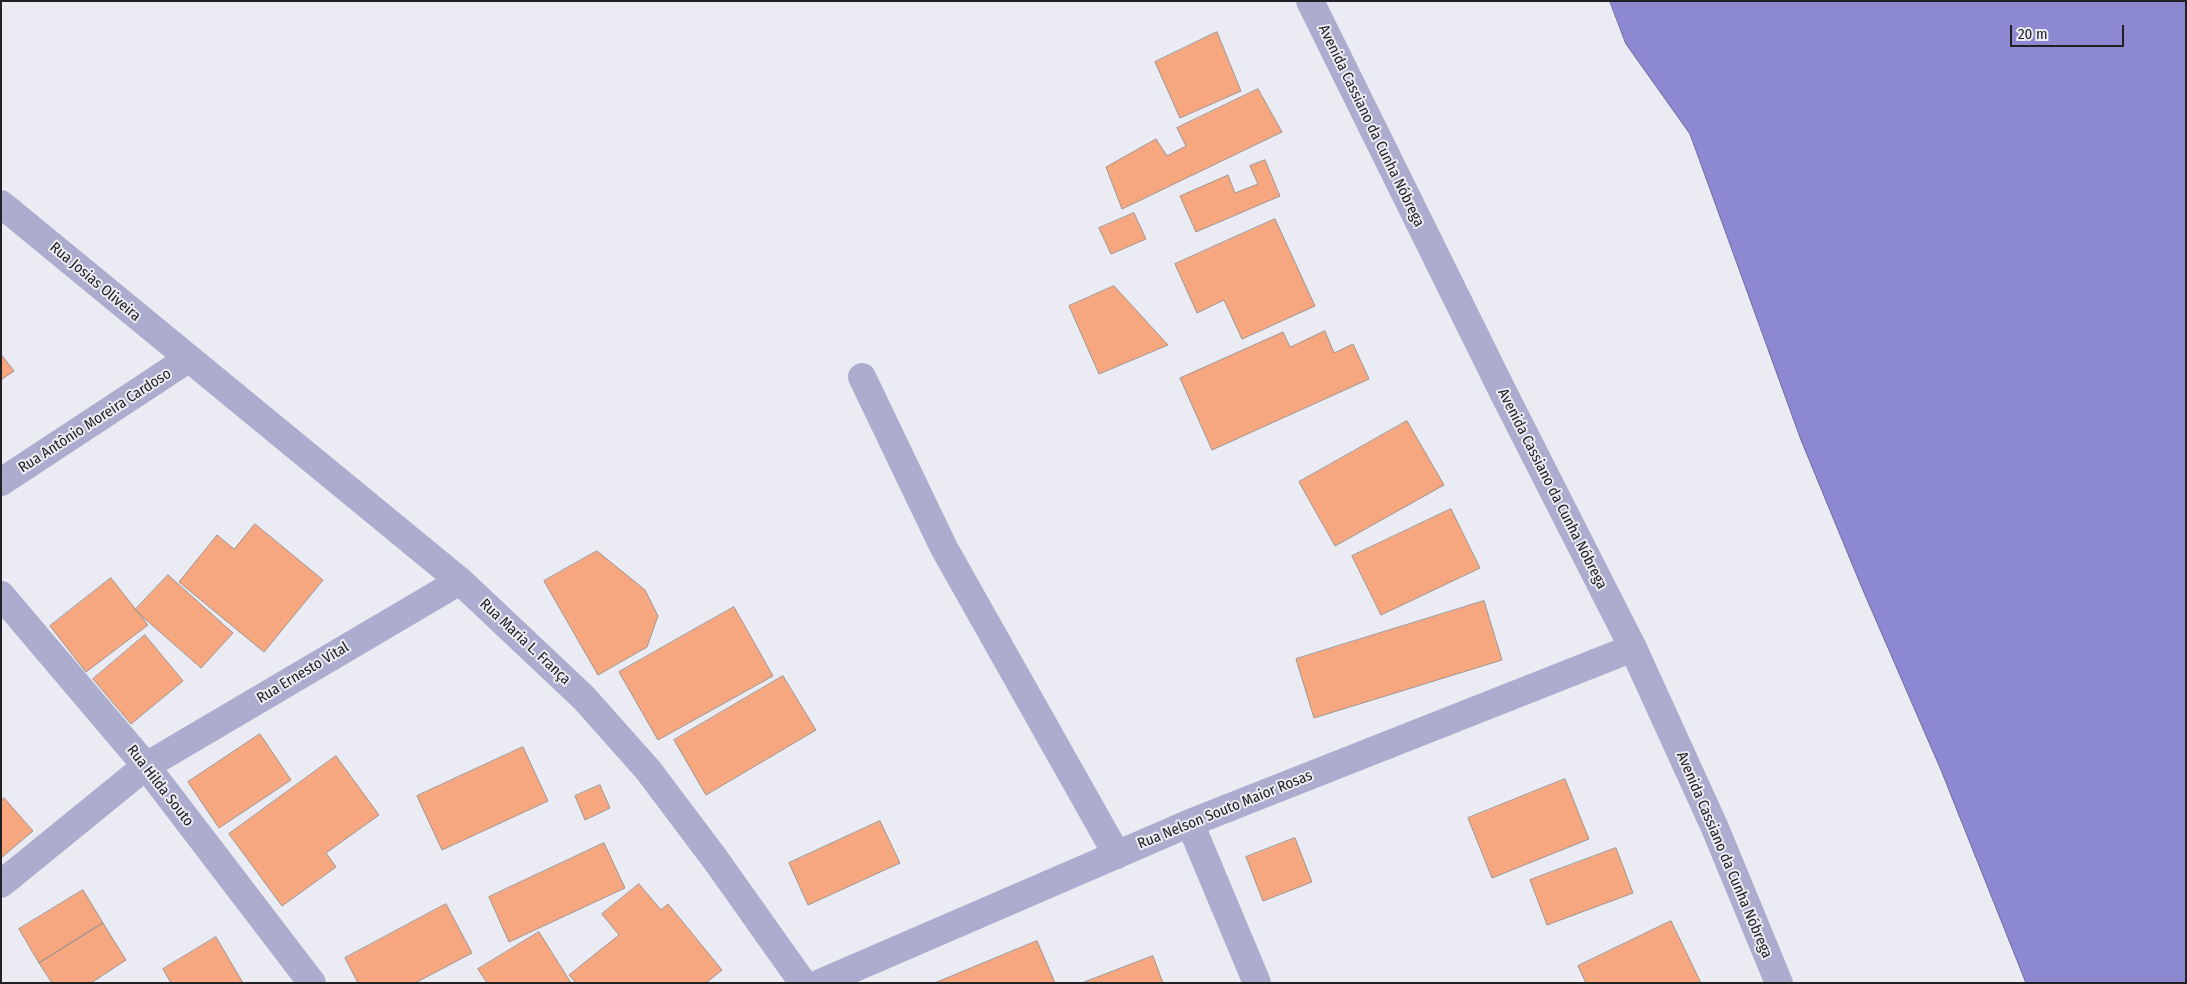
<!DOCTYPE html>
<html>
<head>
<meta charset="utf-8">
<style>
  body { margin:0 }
  #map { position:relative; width:2187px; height:984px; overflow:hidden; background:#ebebf3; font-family:"Fira Sans Condensed",sans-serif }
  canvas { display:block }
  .frame { position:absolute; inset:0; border:2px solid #212124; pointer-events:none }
  .scale { position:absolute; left:2010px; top:25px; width:114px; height:22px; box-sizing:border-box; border:2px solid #212124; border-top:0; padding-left:6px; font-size:15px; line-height:18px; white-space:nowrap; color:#212124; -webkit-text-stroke:4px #ebebf3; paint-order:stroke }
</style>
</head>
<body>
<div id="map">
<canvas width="2187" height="984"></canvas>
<div class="frame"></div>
<div class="scale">20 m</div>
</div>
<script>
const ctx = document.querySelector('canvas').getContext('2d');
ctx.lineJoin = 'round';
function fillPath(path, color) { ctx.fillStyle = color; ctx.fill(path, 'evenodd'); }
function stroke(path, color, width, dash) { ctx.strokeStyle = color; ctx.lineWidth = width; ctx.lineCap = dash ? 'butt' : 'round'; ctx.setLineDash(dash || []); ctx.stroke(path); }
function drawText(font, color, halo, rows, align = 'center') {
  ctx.font = font + ' "Fira Sans Condensed",sans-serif'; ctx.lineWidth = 4; ctx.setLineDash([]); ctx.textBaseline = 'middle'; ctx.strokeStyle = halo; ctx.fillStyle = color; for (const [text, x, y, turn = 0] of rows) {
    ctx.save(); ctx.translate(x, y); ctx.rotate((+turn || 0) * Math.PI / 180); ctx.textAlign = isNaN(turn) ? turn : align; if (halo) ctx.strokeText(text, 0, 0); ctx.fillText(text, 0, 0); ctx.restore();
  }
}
const water = new Path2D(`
  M1610 1H2186V983H2026L1941 770 1862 588 1801 440 1690 134 1626 44Z`);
const building = new Path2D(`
  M1217 32 1241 91 1180 118 1155 62Z
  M1258 89 1282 132 1122 209 1106 167 1156 139 1167 156 1186 146 1177 128Z
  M1265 160 1280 196 1196 232 1180 196 1228 175 1235 193 1258 184 1250 166Z
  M1134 213 1146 239 1111 254 1099 228Z
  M1275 219 1315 306 1242 339 1224 300 1197 313 1175 264Z
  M1114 286 1168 345 1099 374 1069 306Z
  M1325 331 1334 353 1353 344 1369 379 1212 450 1180 378 1283 332 1290 347Z
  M1 354 14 371 1 380Z
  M1407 421 1444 485 1335 546 1299 482Z
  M1451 509 1480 568 1381 615 1352 556Z
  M255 524 323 580 264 652 179 582 217 535 234 549Z
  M597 551 645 590 658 616 647 647 598 675 544 581Z
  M168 575 233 633 201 668 135 610Z
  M111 578 148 625 86 672 50 626Z
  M1484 601 1502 660 1314 718 1296 659Z
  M734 607 773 676 658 740 619 672Z
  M145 635 183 681 131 724 93 679Z
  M783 676 816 730 706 795 674 740Z
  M260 734 291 780 219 828 188 782Z
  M523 747 548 801 442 850 417 796Z
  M336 756 379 815 326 853 336 867 282 906 229 834Z
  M1565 779 1589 839 1492 878 1468 818Z
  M600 785 610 808 585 820 575 796Z
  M4 798 33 831 1 858V800Z
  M880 821 900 863 808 905 789 863Z
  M1295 838 1312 882 1263 901 1246 857Z
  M604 843 625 888 509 942 489 897Z
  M1616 848 1633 893 1547 925 1530 880Z
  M639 884 661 910 668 904 722 970 706 983H576L569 975 619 935 602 914Z
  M83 890 103 923 39 963 19 929Z
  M446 904 472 953 415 983H358L345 958Z
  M1671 921 1701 983H1586L1578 966Z
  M103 923 126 960 91 983H52L39 963Z
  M539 932 571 983H487L478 969Z
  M216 937 243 983H171L163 969Z
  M1037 941 1055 983H935Z
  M1153 956 1163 983H1082Z`);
const minor = new Path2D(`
  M1310 1 1503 392 1633 648 1715 828 1779 983
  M1 204 460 581 584 698 648 770 715 859 803 983
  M862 377 944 548 1117 855
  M1 482 188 359
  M1 595 146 766 312 983
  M1190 823 1257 983
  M1 884 146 766 460 581
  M820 983 1190 823 1633 648`);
const streetNames = [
  ["Avenida Cassiano da Cunha Nóbrega",1371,126,64],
  ["Rua Josias Oliveira",95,282,40],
  ["Rua Antônio Moreira Cardoso",95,421,-33],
  ["Avenida Cassiano da Cunha Nóbrega",1552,489,63],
  ["Rua Maria L. França",525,642,43],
  ["Rua Ernesto Vital",303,673,-31],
  ["Rua Hilda Souto",160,786,52],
  ["Rua Nelson Souto Maior Rosas",1225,810,-22],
  ["Avenida Cassiano da Cunha Nóbrega",1724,855,67]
];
fillPath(water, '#8c88d2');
stroke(water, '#6c699e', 1);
fillPath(building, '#f6a77f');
stroke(building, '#9e9591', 1);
stroke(minor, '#acacce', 28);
drawText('15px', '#212124', '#ebebf3', streetNames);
</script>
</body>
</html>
